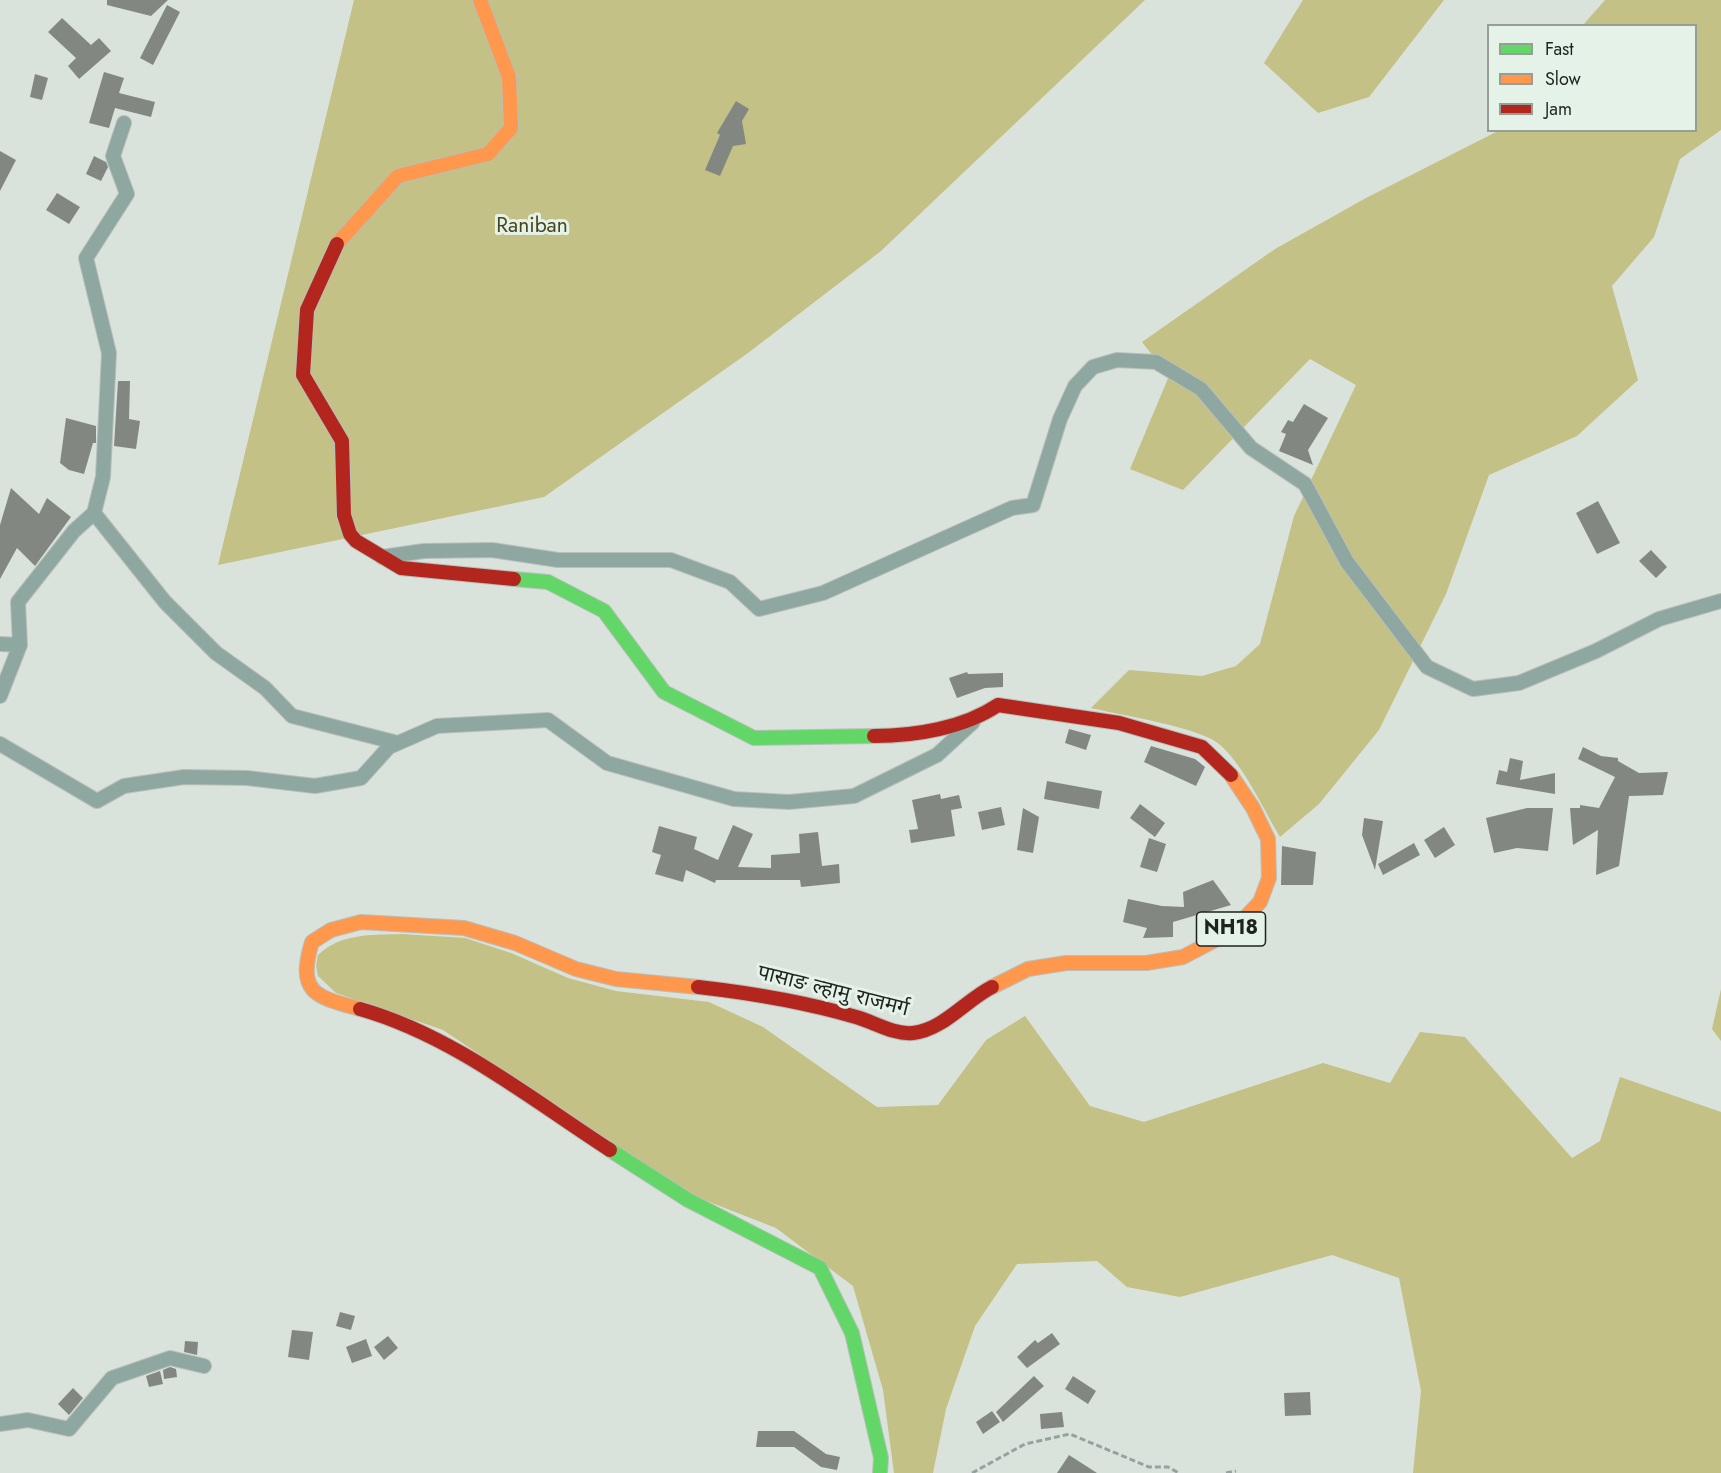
<!DOCTYPE html>
<html>
<head>
<meta charset="utf-8">
<style>
  body { margin:0 }
  #map { position:relative; width:1721px; height:1473px; overflow:hidden; background:#dae2dc; font-family:Jost,sans-serif }
  canvas { display:block }
  .legend { position:absolute; left:1487px; top:24px; width:210px; height:108px; box-sizing:border-box; background:#e4f2e8; border:2px solid #959f98; margin:0; padding:8px 10px; list-style:none; font-size:18px; color:#1e231f }
  .legend li { display:flex; align-items:center; gap:12px; height:30px }
  .legend b { width:30px; border:2px solid #959f98 }
</style>
</head>
<body>
<div id="map">
<canvas width="1721" height="1473"></canvas>
<ul class="legend">
<li><b style="height:8px;background:#63d668"></b>Fast</li>
<li><b style="height:8px;background:#ff974d"></b>Slow</li>
<li><b style="height:8px;background:#b3261e"></b>Jam</li>
</ul>
</div>
<script>
const ctx = document.querySelector('canvas').getContext('2d');
ctx.lineJoin = 'round';
function fillPath(path, color) { ctx.fillStyle = color; ctx.fill(path, 'evenodd'); }
function stroke(path, color, width, dash) { ctx.strokeStyle = color; ctx.lineWidth = width; ctx.lineCap = dash ? 'butt' : 'round'; ctx.setLineDash(dash || []); ctx.stroke(path); }
function drawText(font, color, halo, rows, align = 'center') {
  ctx.font = font + ' Jost,"Noto Sans Devanagari",sans-serif'; ctx.lineWidth = 6; ctx.setLineDash([]); ctx.textBaseline = 'middle'; ctx.strokeStyle = halo; ctx.fillStyle = color; for (const [text, x, y, turn = 0] of rows) {
    ctx.save(); ctx.translate(x, y); ctx.rotate((+turn || 0) * Math.PI / 180); ctx.textAlign = isNaN(turn) ? turn : align; if (halo) ctx.strokeText(text, 0, 0); ctx.fillText(text, 0, 0); ctx.restore();
  }
}
const forest = new Path2D(`
  M354 0H1145L881 251 748 353 544 497 218 565Z
  M1303 0H1444L1369 97 1318 113 1264 63Z
  M1605 0H1721V130L1680 159 1654 237 1612 286 1638 380 1577 436 1489 475 1446 594 1379 730 1319 804 1280 837C1263 809 1244 765 1219 744 1199 727 1120 715 1091 708L1129 670 1202 676 1236 666 1260 644 1294 516 1356 385 1310 359 1183 490 1130 469 1169 376 1142 342 1275 249 1366 198 1498 131 1696 130V26L1583 25Z
  M402 934 465 938 511 953 568 978 616 991 709 1002 763 1027 877 1107 938 1105 986 1040 1025 1016 1090 1106 1144 1122 1323 1063 1390 1083 1420 1032 1465 1037 1572 1158 1600 1141 1620 1077 1721 1112V1473H1413L1421 1391 1399 1278 1332 1255 1180 1297 1127 1287 1097 1261 1017 1264 975 1326 946 1409 933 1473H894L883 1390 853 1286 776 1228 684 1192 443 1030 336 993 318 976 316 966 318 955C341 933 372 935 402 934Z
  M1721 989V1041L1712 1029Z`);
const building = new Path2D(`
  M107 0H168L151 16 107 5Z
  M167 5 180 12 153 65 140 58Z
  M62 18 91 45 99 38 111 51 79 79 68 66 76 58 48 32Z
  M104 72 124 78 119 93 155 102 151 117 115 108 109 128 89 123Z
  M35 74 48 78 42 100 30 97Z
  M736 101 749 109 742 121 746 144 733 146 720 176 705 170 720 135 717 133Z
  M0 151 16 160 0 191Z
  M94 156 106 162 108 167 101 181 86 174Z
  M57 193 80 207 69 224 46 210Z
  M118 381H130L129 419 140 421 136 449 114 446Z
  M1304 404 1328 418 1308 450 1313 465 1279 451 1286 434 1281 432 1288 420 1293 422Z
  M66 418 96 426V443H93L84 474 69 470 60 463Z
  M11 488 39 514 47 498 71 517 35 566 17 548 0 579V525Z
  M1598 501 1620 543 1597 554 1576 513Z
  M1651 550 1667 567 1656 578 1639 561Z
  M967 672 968 674 1003 673V687L985 688 957 698 949 678Z
  M1069 729 1091 735 1086 750 1065 743Z
  M1151 746 1195 759 1205 767 1196 786 1144 762Z
  M1583 747 1601 756 1618 758V761L1639 773 1668 772 1663 795 1629 796 1619 866 1596 875 1598 830 1573 845 1570 808H1580V805L1599 808 1615 777 1578 759Z
  M1510 758 1523 761 1520 780 1555 773V794L1496 784 1499 770 1507 772Z
  M1047 781 1102 791 1099 809 1044 799Z
  M940 794 941 799 959 795 962 808 951 810 955 836 911 843 909 830 918 829 912 800Z
  M1140 804 1165 823 1155 837 1130 818Z
  M1001 807 1005 825 982 830 978 812Z
  M1023 808 1039 817 1033 853 1017 850Z
  M1527 808H1553L1548 851 1517 848 1494 853 1486 818Z
  M1364 818 1383 821 1375 870 1362 835Z
  M733 825 753 834 738 867 771 868V855L800 853 799 834 818 832 822 866 839 864 840 883 801 887 800 880H716L715 883 686 870 683 882 655 874 661 855 652 852 659 826 697 837 694 849 718 860Z
  M1444 827 1455 845 1435 858 1424 840Z
  M1149 838 1166 844 1157 872 1140 867Z
  M1414 843 1420 855 1383 875 1378 864Z
  M1282 846 1316 852 1313 885H1281Z
  M1213 880 1231 905 1173 922V937L1143 938 1147 928 1123 922 1128 899 1162 906 1184 907 1183 892Z
  M340 1312 355 1316 351 1330 336 1326Z
  M292 1330 313 1332 309 1360 288 1357Z
  M1052 1333 1060 1344 1027 1368 1017 1357 1035 1340 1038 1343Z
  M388 1336 398 1348 384 1360 374 1347Z
  M366 1339 372 1356 352 1363 346 1347Z
  M185 1341 198 1342 197 1355 184 1352Z
  M170 1367 176 1369 177 1377 164 1379 163 1370Z
  M160 1371 163 1384 149 1387 146 1376Z
  M1034 1376 1044 1386 1003 1422 996 1412Z
  M1073 1376 1096 1391 1088 1404 1065 1389Z
  M73 1388 83 1398 69 1415 58 1404Z
  M1310 1392 1311 1415 1285 1416 1284 1393Z
  M992 1411 1000 1422 983 1434 976 1422Z
  M1062 1412 1064 1427 1041 1429 1040 1414Z
  M758 1431H794L826 1454 840 1457 837 1470 821 1467 794 1447H756Z
  M1069 1455 1097 1473H1057Z`);
const path = new Path2D(`
  M972 1473 1025 1444 1070 1434 1149 1467H1168L1179 1473
  M1226 1473 1236 1471`);
const street = new Path2D(`
  M94 513 103 477 109 353 86 258 127 194 113 156 124 123
  M382 557 424 551 492 550 558 560H671L730 582 759 609 823 593 1012 508 1033 505 1060 419 1075 386 1093 367 1117 360 1156 362 1201 389 1251 448 1305 484 1347 562 1427 667 1473 689 1519 683 1596 651 1659 619 1721 601
  M0 644 20 645
  M0 696 20 645 18 602 74 531 94 513 165 602 216 653 265 688 292 716 398 743
  M0 744 97 801 124 786 184 777 247 778 315 786 361 778 389 747 437 726 548 720 607 763 734 799 789 802 854 796 937 755 973 722
  M0 1424 28 1420 69 1429 112 1378 170 1358 204 1366`);
const fast = new Path2D(`
  M514 579 548 582 604 611 664 692 754 738 874 736
  M610 1150 688 1200 820 1268 852 1333 881 1458 880 1473`);
const slow = new Path2D(`
  M337 244 398 176 488 154 511 128 509 77 480 0
  M992 987 1028 969 1066 963H1146L1183 957 1219 938 1242 921 1260 902 1269 878 1268 839 1253 808 1231 775
  M360 1009C317 997 296 994 312 942L331 930 361 922 464 928 515 943 576 969 616 979 698 987`);
const jam = new Path2D(`
  M337 244 307 310 303 375 342 441 344 515 350 534 356 541 401 568 514 579
  M874 736C915 736 964 728 998 705L1119 723 1202 747 1231 775
  M698 987C751 993 805 1002 856 1017 874 1022 894 1035 913 1033 943 1030 966 1000 992 987
  M360 1009C452 1035 531 1099 610 1150`);
const shields = [
  [1231,929,69]
];
const shieldNames = [
  ["NH18",1231,929]
];
const parkNames = [
  ["Raniban",532,227]
];
const streetNames = [
  ["पासाङ ल्हामु राजमर्ग",833,992,14]
];
fillPath(forest, '#c3c185');
fillPath(building, '#838782');
stroke(street, '#b9bfbb', 16);
stroke(fast, '#b9bfbb', 16);
stroke(slow, '#b9bfbb', 16);
stroke(jam, '#b9bfbb', 16);
stroke(path, '#93a4a0', 3, [6, 3]);
stroke(street, '#8ea7a1', 14);
stroke(fast, '#63d668', 14);
stroke(slow, '#ff974d', 14);
stroke(jam, '#b3261e', 14);
for (const [x, y, w] of shields) { const box = new Path2D(); box.roundRect(x - w / 2, y - 17, w, 34, 4.5); ctx.fillStyle = '#e4f2e8'; ctx.fill(box); stroke(box, '#1e231f', 1.5); }
drawText('bold 20px', '#1e231f', null, shieldNames);
drawText('21px', '#49451a', '#e4f2e8', parkNames);
drawText('21px', '#1e231f', '#e4f2e8', streetNames);
</script>
</body>
</html>
